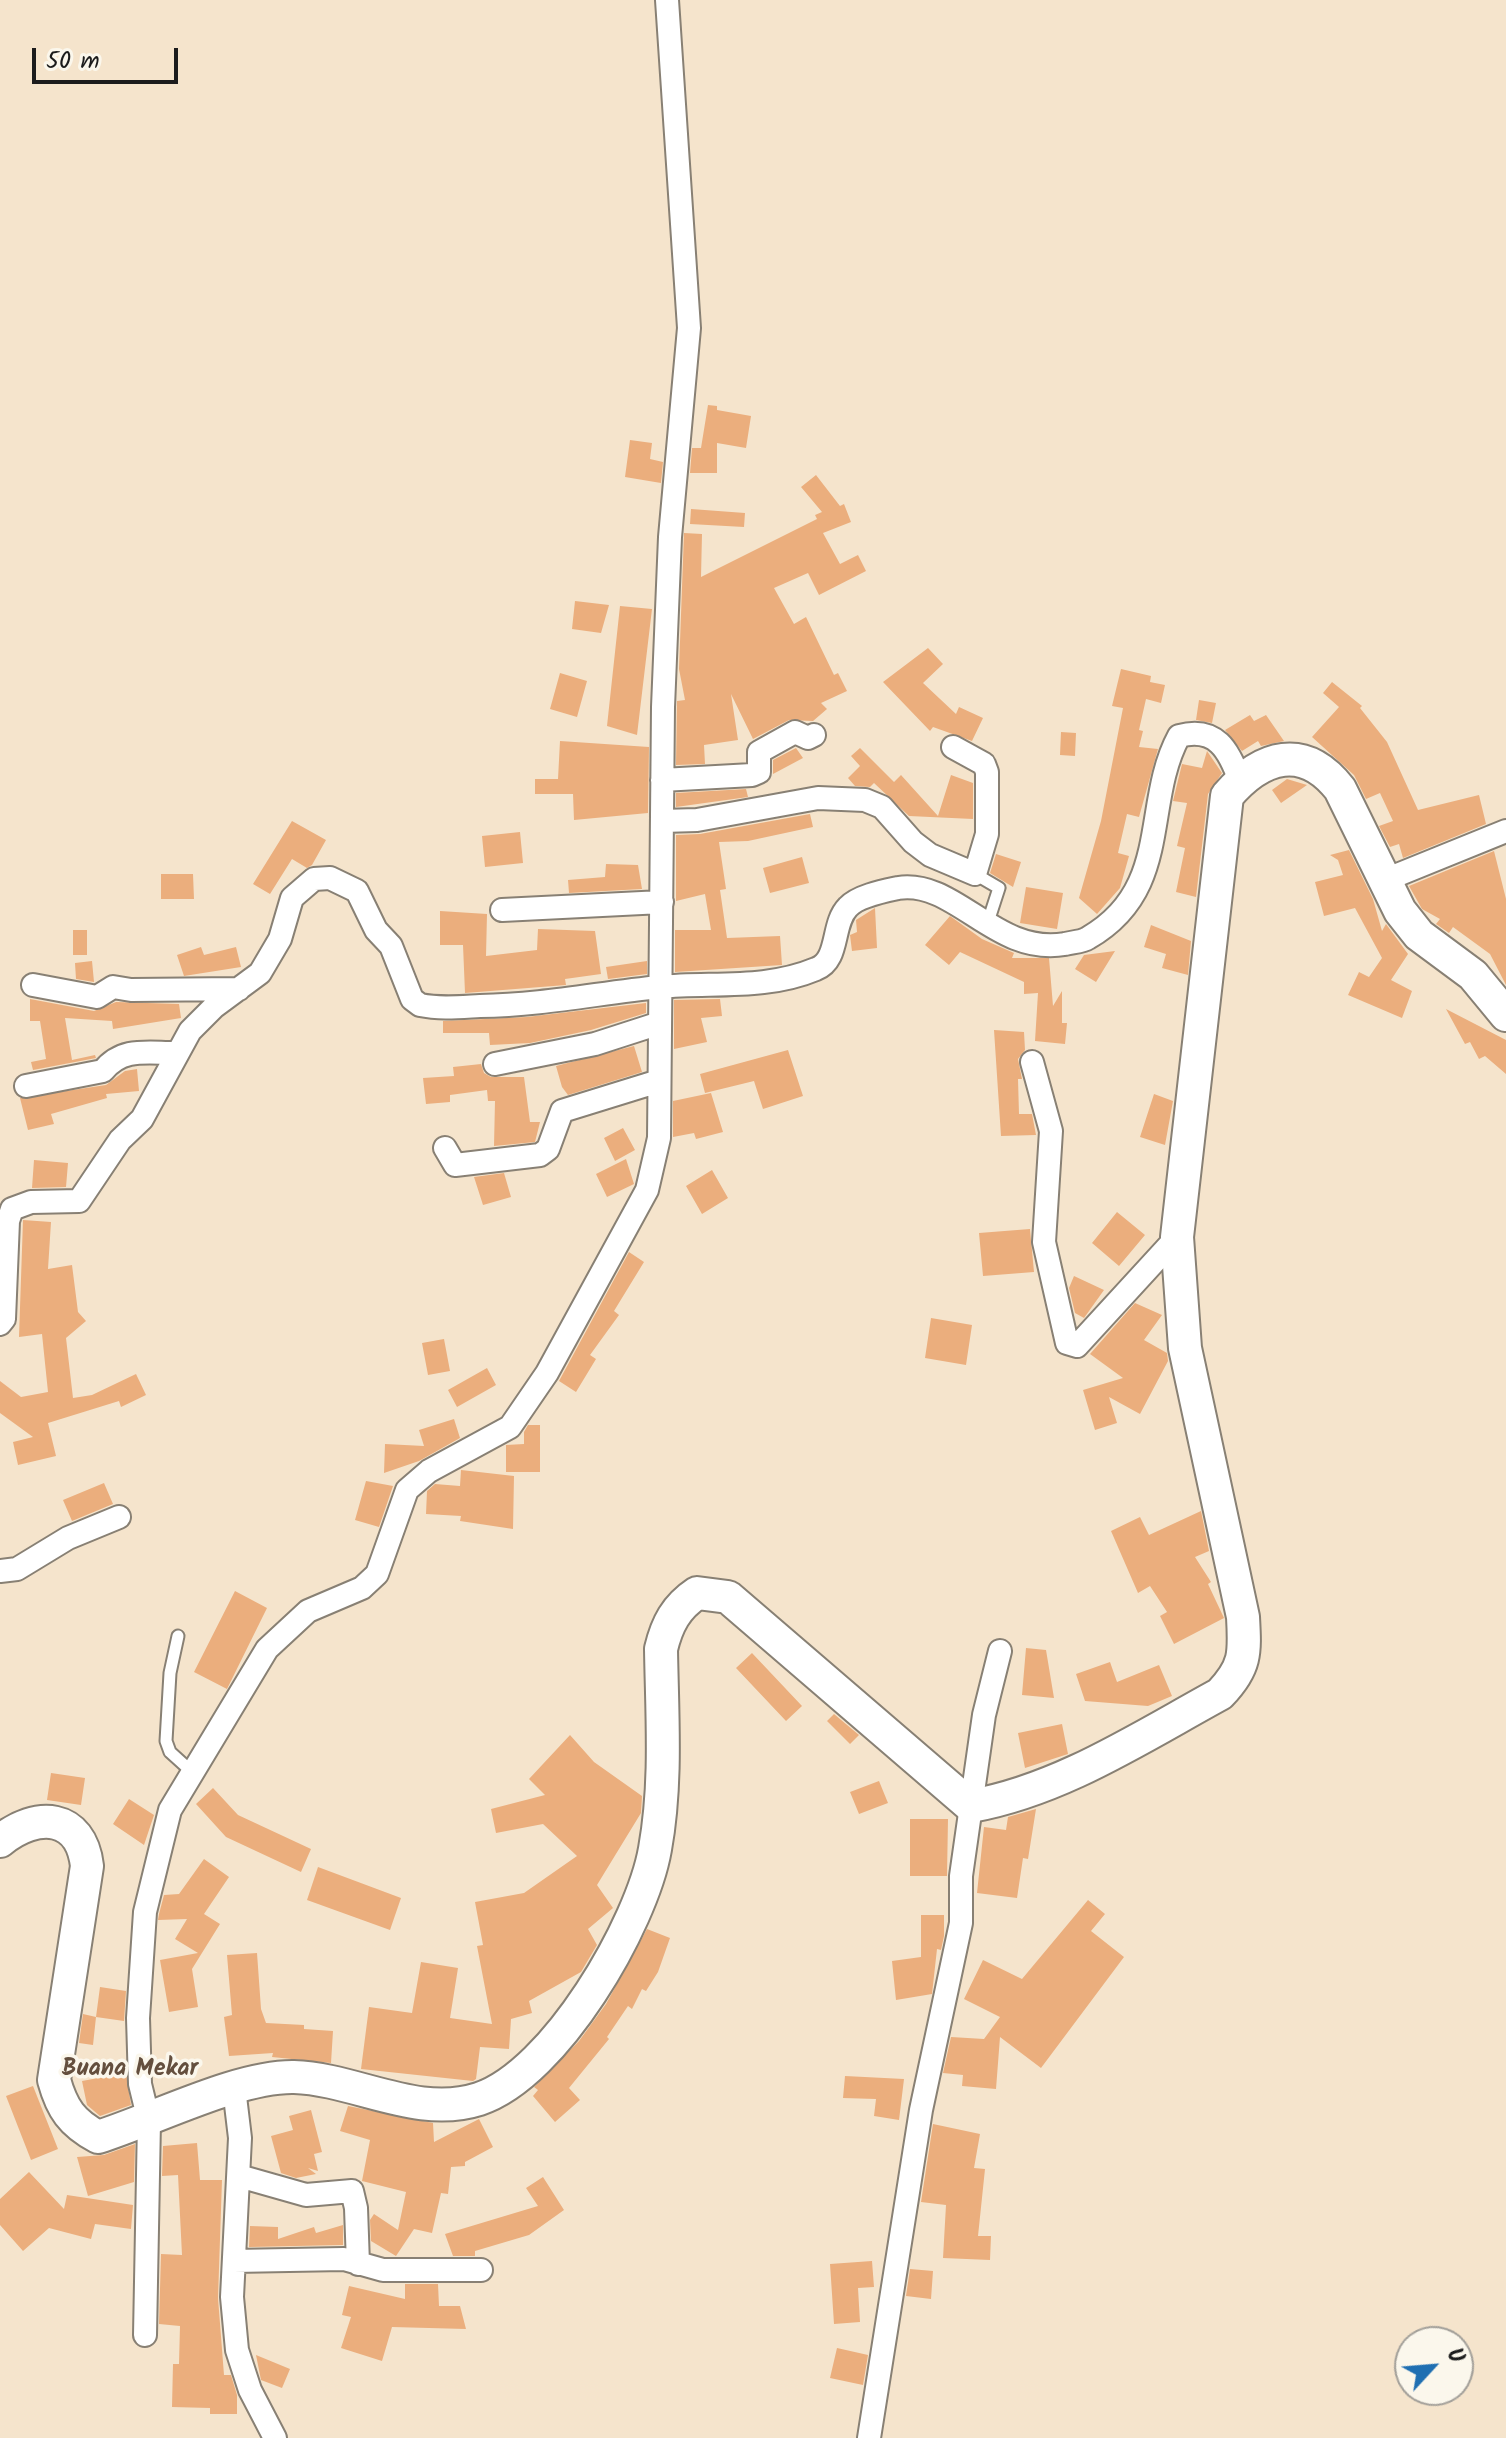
<!DOCTYPE html>
<html>
<head>
<meta charset="utf-8">
<style>
  body { margin:0 }
  #map { position:relative; width:1506px; height:2438px; overflow:hidden; background:#f5e4cc; font-family:Kalam,sans-serif }
  canvas { display:block }
  .north { position:absolute; left:1394px; top:2326px; width:80px; height:80px; box-sizing:border-box; background:#fbf7ec; border:2px solid #a29f99; border-radius:50%; rotate:64deg; font-size:22px; font-weight:700; line-height:32px; text-align:center; color:#1c1c1c }
  .north::after { content:''; display:block; margin:auto; width:28px; height:36px; background:#1f6fb2; clip-path:polygon(50% 0,100% 100%,50% 72%,0 100%) }
  .scale { position:absolute; left:32px; top:48px; width:146px; height:36px; box-sizing:border-box; border:4px solid #1c1c1c; border-top:0; padding-left:10px; font-size:24px; line-height:28px; white-space:nowrap; color:#1c1c1c; -webkit-text-stroke:6px #fbf7ec; paint-order:stroke }
</style>
</head>
<body>
<div id="map">
<canvas width="1506" height="2438"></canvas>
<div class="north">U</div>
<div class="scale">50 m</div>
</div>
<script>
const ctx = document.querySelector('canvas').getContext('2d');
ctx.lineJoin = 'round';
function fillPath(path, color) { ctx.fillStyle = color; ctx.fill(path, 'evenodd'); }
function stroke(path, color, width, dash) { ctx.strokeStyle = color; ctx.lineWidth = width; ctx.lineCap = dash ? 'butt' : 'round'; ctx.setLineDash(dash || []); ctx.stroke(path); }
function drawText(font, color, halo, rows, align = 'center') {
  ctx.font = font + ' Kalam,sans-serif'; ctx.lineWidth = 7; ctx.setLineDash([]); ctx.textBaseline = 'middle'; ctx.strokeStyle = halo; ctx.fillStyle = color; for (const [text, x, y, turn = 0] of rows) {
    ctx.save(); ctx.translate(x, y); ctx.rotate((+turn || 0) * Math.PI / 180); ctx.textAlign = isNaN(turn) ? turn : align; if (halo) ctx.strokeText(text, 0, 0); ctx.fillText(text, 0, 0); ctx.restore();
  }
}
const building = new Path2D(`
  M708 405 717 406V410L751 416 746 448 717 443V473H690L692 448H701Z
  M630 440 652 443 650 459 663 462 661 483 625 477Z
  M816 475 840 506 844 504 851 522 823 533 840 564 858 555 866 571 819 595 808 573 774 588 794 624 806 617 834 675 838 673 847 691 821 703 827 709 813 721 789 720 753 739 731 694 738 740 704 745 705 764 676 765 677 701 685 700 679 669 684 533 702 534 701 577 817 519 815 515 822 512 801 487Z
  M691 509 745 513 744 527 690 524Z
  M575 601 609 605 601 633 572 629Z
  M620 606 652 609 637 735 607 726Z
  M928 648 943 664 923 683 956 714 959 707 983 718 972 741 933 727 930 731 883 682Z
  M1121 669 1151 676 1150 682 1165 685 1161 703 1146 699 1139 730 1143 731 1139 747 1158 749 1139 817 1127 814 1118 853 1129 856 1120 888 1097 914 1079 898 1101 821 1123 708 1112 706Z
  M560 673 587 681 577 717 550 709Z
  M1332 682 1362 706 1360 708 1387 742 1418 810 1479 795 1486 824 1403 858 1399 844 1390 847 1379 826 1393 821 1380 793 1366 799 1354 775 1312 737 1339 707 1323 693Z
  M1199 700 1216 703 1212 723 1196 720Z
  M1250 715 1254 721 1266 715 1284 741 1261 746 1258 741 1242 751 1225 730Z
  M1061 732 1076 733 1075 756 1060 755Z
  M560 741 649 747 648 813 574 820 573 794H535V779H558Z
  M796 748 803 758 773 774V760Z
  M860 748 894 782 901 775 938 816 951 775 973 783V819L909 816 874 783 870 787 855 786 848 778 860 766 851 756Z
  M1207 751 1222 773 1208 794 1196 897 1176 892 1185 848 1177 846 1187 803 1173 801 1182 764 1202 768Z
  M1287 779 1307 785 1281 803 1272 790Z
  M746 789 748 797 676 807V793Z
  M810 814 813 827 748 841 719 842 726 889 720 890 727 938 780 936 782 965 675 972V930H711L705 894 676 901V835L700 834Z
  M292 821 326 840 312 865 307 868 292 859 270 894 253 884Z
  M520 832 523 863 485 867 482 836Z
  M1349 850 1373 899 1382 931 1386 924 1408 954 1391 980 1412 991 1402 1018 1348 995 1359 972 1369 977 1382 958 1355 908 1324 916 1315 882 1343 875 1338 860 1330 855Z
  M1494 851 1506 899V985L1490 954 1453 927 1449 933 1436 924 1440 919 1422 909 1409 886Z
  M996 854 1021 862 1013 887 990 873Z
  M802 857 809 883 770 893 763 868Z
  M606 864 638 865 642 889 569 893 568 880 605 877Z
  M161 874H193L194 899H161Z
  M1026 887 1063 893 1057 929 1020 923Z
  M875 908 877 948 852 951 850 935 857 932 856 920Z
  M440 911 487 914 486 956 537 950 538 929 595 931 601 974 565 979 566 985 465 993 463 945H440Z
  M950 916 982 939 1014 953 1012 958H1049L1053 1006 1062 991V1023H1067L1065 1044 1035 1041 1038 993 1024 994V982L960 952 949 965 925 945Z
  M1151 925 1191 941 1188 975 1162 968 1166 954 1144 947Z
  M73 930H87V955H73Z
  M201 947 204 955 236 947 241 967 184 976 177 955Z
  M1115 951 1096 982 1075 969 1084 955Z
  M92 961 94 982 76 979 75 963Z
  M647 961V974L608 979 606 967Z
  M30 999 94 1011 116 1002 179 1004 181 1018 113 1029 112 1021 65 1018 72 1060 95 1055 96 1058 33 1070 31 1062 46 1059 40 1021H30Z
  M720 999 722 1016 701 1018 707 1042 674 1049V1000Z
  M646 1003V1013L591 1030 530 1043 490 1045 489 1033H443V1021L527 1017Z
  M1446 1009 1506 1040V1074L1485 1056 1479 1059 1470 1042 1465 1044Z
  M994 1030 1024 1032 1025 1050 1018 1059 1022 1079H1018L1019 1114H1032L1036 1135 1001 1136Z
  M634 1046 642 1072 568 1095 562 1087 556 1066Z
  M788 1050 803 1096 763 1109 754 1081 705 1093 700 1074Z
  M481 1064 484 1073 491 1077H524L530 1122H540L535 1142 494 1146 495 1101H488L487 1090 450 1095V1102L426 1104 423 1078 454 1076 453 1067Z
  M137 1069 139 1091 106 1094 107 1098 51 1114 54 1124 28 1130 20 1098 106 1085 125 1071Z
  M711 1093 723 1132 696 1139 694 1133 673 1137V1101Z
  M1154 1094 1173 1101 1165 1145 1140 1137Z
  M623 1128 635 1150 615 1161 604 1138Z
  M626 1159 634 1184 607 1197 596 1174Z
  M34 1160 68 1163 66 1187 32 1188Z
  M712 1170 728 1198 702 1214 686 1186Z
  M504 1173 511 1197 483 1205 474 1177Z
  M1117 1212 1145 1235 1119 1266 1092 1243Z
  M23 1220 51 1222 48 1269 72 1265 78 1312 86 1321 66 1338 73 1398 92 1395 136 1374 146 1395 121 1407 119 1401 48 1423 56 1456 18 1465 13 1442 33 1437 0 1413V1381L21 1397 48 1392 42 1334 19 1337Z
  M1030 1229 1034 1272 983 1276 979 1233Z
  M629 1252 644 1262 614 1311 619 1315 590 1355 596 1359 576 1392 559 1381Z
  M1074 1276 1104 1290 1084 1318 1075 1313 1069 1288Z
  M1135 1303 1162 1315 1144 1340 1167 1353 1168 1361 1140 1414 1109 1397 1117 1423 1095 1430 1083 1390 1123 1378 1090 1354Z
  M931 1318 972 1325 966 1365 925 1358Z
  M444 1339 450 1371 428 1375 422 1343Z
  M487 1368 496 1385 457 1407 448 1390Z
  M454 1419 460 1438 419 1461 384 1473 385 1444 424 1446 419 1430Z
  M528 1425H540V1472H506V1445L524 1444V1432Z
  M461 1470 514 1476 513 1529 460 1521 461 1516 426 1514 427 1491 435 1484 460 1486Z
  M366 1481 393 1486 379 1527 355 1520Z
  M104 1483 113 1504 72 1521 63 1500Z
  M1201 1511 1209 1551 1195 1557 1211 1582 1208 1584 1224 1618 1174 1644 1160 1616 1167 1612 1150 1586 1138 1593 1111 1531 1140 1517 1149 1535Z
  M235 1591 267 1608 227 1689 194 1672Z
  M1026 1648 1046 1650 1054 1698 1022 1695Z
  M752 1653 802 1706 786 1721 736 1668Z
  M1110 1662 1117 1682 1159 1665 1172 1696 1148 1706 1085 1701 1076 1674Z
  M834 1714 859 1735 850 1744 827 1721Z
  M1062 1724 1068 1754 1025 1768 1018 1733Z
  M570 1735 594 1762 642 1796 641 1813 597 1885 613 1908 588 1929 597 1945 581 1972 529 2001 532 2013 511 2019 509 2049 480 2047 476 2079 473 2081 361 2069 369 2007 412 2013 421 1962 458 1968 450 2018 492 2024 477 1946 483 1945 475 1902 524 1893 577 1856 543 1824 496 1833 491 1809 545 1795 529 1779Z
  M51 1773 85 1778 81 1805 47 1800Z
  M879 1781 888 1803 859 1814 850 1792Z
  M213 1788 238 1815 311 1849 301 1872 226 1837 196 1804Z
  M129 1799 154 1815 144 1845 113 1824Z
  M1036 1809 1028 1859 1023 1858 1017 1898 977 1893 984 1827 1006 1830 1008 1817Z
  M910 1819H948L947 1876H910Z
  M204 1859 229 1877 204 1914 220 1924 192 1969 198 2007 169 2012 160 1960 198 1953 175 1939 187 1919 158 1920 159 1914 164 1895 179 1894Z
  M318 1867 401 1898 390 1930 307 1900Z
  M1088 1900 1105 1914 1091 1931 1124 1957 1041 2068 1000 2037 996 2089 962 2086 963 2075 943 2073 951 2037 984 2039 1000 2017 964 1999 983 1960 1022 1979Z
  M921 1915H944V1936L941 1950 937 1949 932 1994 896 2000 892 1961 921 1957Z
  M647 1929 670 1938 658 1972 646 1991 642 1989 632 2009 628 2006 607 2037 609 2039 569 2088 580 2100 555 2122 533 2096 538 2090 534 2087 579 2041 606 2004Z
  M257 1953 261 2009 266 2023 304 2025V2029L333 2031 331 2063 272 2057 273 2053 229 2056 224 2017 232 2015 227 1955Z
  M100 1987 126 1991 124 2021 96 2017Z
  M83 2014 96 2017 93 2045 79 2043Z
  M126 2073 131 2105 100 2116 87 2105 82 2081Z
  M845 2076 904 2079 899 2120 874 2116 876 2099 843 2098Z
  M33 2086 58 2149 31 2160 6 2096Z
  M348 2106 433 2123 434 2142 479 2119 493 2147 465 2162V2166L451 2167 448 2194 441 2193 432 2233 414 2229 396 2256 371 2241 370 2220 374 2214 398 2230 406 2192 362 2181 370 2140 340 2131Z
  M311 2110 322 2152 314 2154 318 2171 308 2168 316 2174 296 2178 281 2173 271 2136 293 2130 289 2116Z
  M933 2124 980 2134 974 2168 985 2169 978 2236H991L990 2260 943 2258 946 2205 921 2202Z
  M197 2143 200 2180H222L218 2298 224 2375H231L237 2395V2414H210V2408L172 2407 173 2364H179L180 2326 159 2324 161 2254 182 2255 178 2175 162 2176 163 2146Z
  M135 2144 134 2182 88 2196 77 2157 104 2155Z
  M29 2172 64 2209 67 2195 133 2205 131 2229 95 2224 91 2239 49 2228 23 2251 0 2225V2199Z
  M543 2177 564 2210 529 2235 475 2251V2256H453L445 2234 538 2206 526 2188Z
  M343 2225V2245L249 2247 250 2226 278 2227V2239L314 2227 316 2233Z
  M872 2261 874 2287 858 2288 860 2322 834 2324 830 2264Z
  M910 2269 933 2271 931 2299 906 2296Z
  M405 2284H438L439 2306H460L466 2329 392 2327 382 2361 341 2348 351 2317 342 2315 349 2286 405 2299Z
  M837 2348 868 2355 863 2385 830 2378Z
  M256 2355 290 2369 282 2388 261 2380Z`);
const lane = new Path2D(`
  M975 874 999 888 987 925
  M178 1636 170 1673 166 1741 170 1752 191 1771`);
const street = new Path2D(`
  M662 780 752 775 759 772V752L795 732 808 738 814 735
  M662 821 697 820 818 798 865 800 882 807 913 842 930 855 975 874 987 834V772L984 764 953 747
  M1385 880 1506 831
  M502 910 662 902
  M33 985 97 997 113 987 131 990 239 989
  M1032 1062 1051 1131 1044 1242 1067 1343 1077 1346 1177 1237
  M495 1064 595 1044 660 1023
  M26 1086 103 1071C122 1047 147 1053 175 1053
  M445 1148 455 1165 540 1155 548 1149 562 1111 659 1081
  M0 1324 4 1319 8 1221 12 1209 31 1202 79 1201 120 1140 142 1119 190 1031 214 1007 260 973 280 939 292 898 314 879 330 878 357 891 376 930 391 946 412 999 420 1005C440 1009 460 1007 480 1006 543 1005 599 993 660 987 713 982 766 990 816 969 840 960 831 924 848 907 858 896 884 891 898 888 956 879 995 956 1065 944 1073 942 1082 942 1088 938 1173 889 1142 804 1179 736 1216 726 1229 750 1240 781
  M0 1571 17 1569 68 1538 119 1517
  M234 2088 240 2138 232 2297 237 2350 250 2390 275 2438
  M239 2176 306 2195 352 2191 356 2208 358 2264
  M234 2261 344 2259 383 2270H481
  M145 2335 149 2121 140 2084 138 2018 145 1912 170 1810 267 1649 308 1611 362 1588 377 1574 407 1490 429 1471 510 1427 547 1373 647 1190 659 1138 663 707 670 537 689 328 667 0
  M869 2438 921 2110 961 1923V1876L984 1715 1000 1651`);
const secondary = new Path2D(`
  M0 1841C37 1811 81 1814 87 1866L54 2080C62 2109 72 2123 98 2137 155 2119 238 2076 294 2077 356 2079 417 2119 479 2099 555 2074 642 1924 655 1849 667 1783 662 1715 661 1649 667 1624 676 1607 697 1593L728 1597 971 1806C1061 1790 1141 1737 1220 1694 1246 1667 1245 1653 1243 1617L1185 1348 1177 1237 1227 796C1262 755 1304 743 1340 789L1400 911 1419 935 1473 975 1506 1015`);
const quarterNames = [
  ["Buana Mekar",130,2071]
];
fillPath(building, '#ebae7d');
stroke(lane, '#888074', 15);
stroke(street, '#888074', 26);
stroke(secondary, '#888074', 36);
stroke(lane, '#fff', 11);
stroke(street, '#fff', 22);
stroke(secondary, '#fff', 32);
drawText('bold 24px', '#644f3e', '#fbf7ec', quarterNames);
</script>
</body>
</html>
